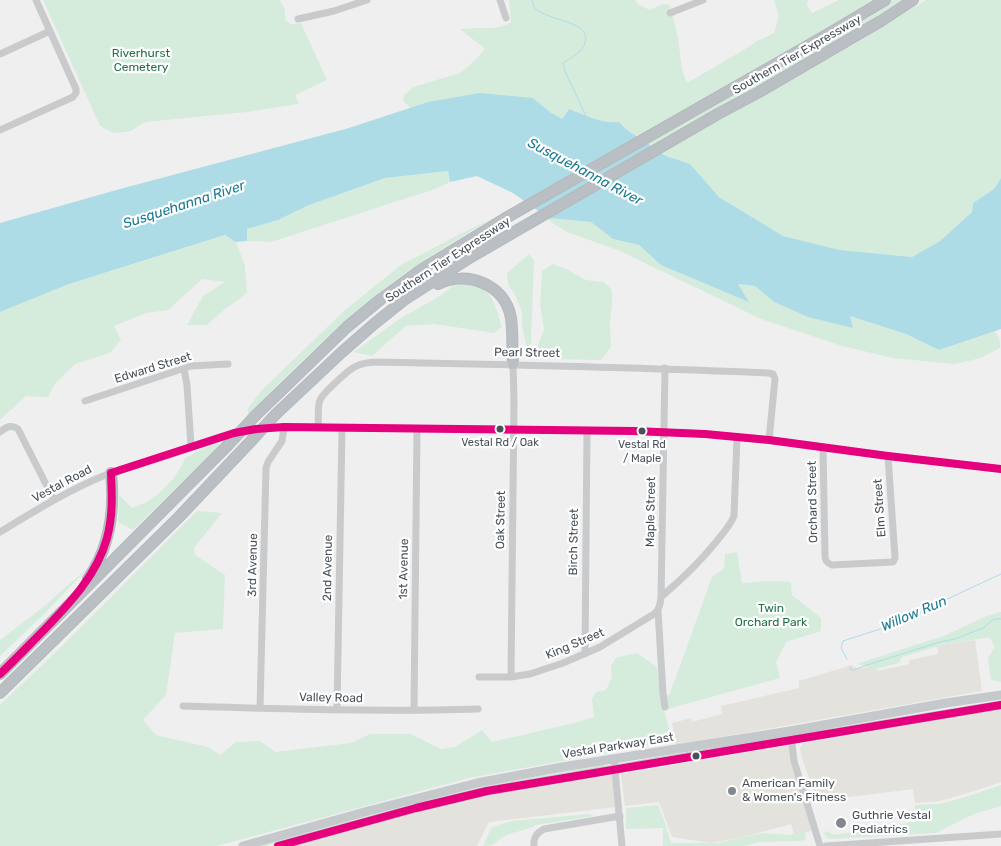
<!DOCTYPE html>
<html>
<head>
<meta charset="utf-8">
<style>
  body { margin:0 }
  canvas { display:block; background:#efefef }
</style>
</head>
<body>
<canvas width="1001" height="846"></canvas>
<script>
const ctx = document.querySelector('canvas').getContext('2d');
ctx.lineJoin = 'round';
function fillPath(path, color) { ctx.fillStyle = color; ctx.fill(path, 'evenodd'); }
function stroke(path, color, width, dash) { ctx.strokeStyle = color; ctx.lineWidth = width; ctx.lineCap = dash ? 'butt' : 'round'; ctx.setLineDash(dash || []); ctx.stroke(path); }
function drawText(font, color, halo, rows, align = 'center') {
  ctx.font = font + ' Rubik,sans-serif'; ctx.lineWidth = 4.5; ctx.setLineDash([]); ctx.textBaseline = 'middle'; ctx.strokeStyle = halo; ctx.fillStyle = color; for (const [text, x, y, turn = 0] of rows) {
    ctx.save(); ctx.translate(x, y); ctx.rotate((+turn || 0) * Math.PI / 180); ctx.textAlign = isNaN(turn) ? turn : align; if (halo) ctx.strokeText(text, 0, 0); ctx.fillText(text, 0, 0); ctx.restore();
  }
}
const commercial = new Path2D(`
  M975 640 982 691 676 745 672 723 691 718 692 722 722 714 721 706 799 688V681L852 665 858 669 876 665 877 671 909 664V660L938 654 937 646Z
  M1001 709V782L978 790 940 801 915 803 913 789 817 801 801 755 800 747 803 743Z
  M789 745 813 830 795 837 791 824 740 838 711 843 672 837 659 802 625 806 621 774Z
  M612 775 616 807 489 822 477 846H294L414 811 507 791Z`);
const green = new Path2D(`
  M43 0H280L285 10V20L291 24 301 23 327 80 295 95 299 104 247 112 145 122 131 131 124 132 113 133 100 126Z
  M509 0H635L639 5 650 10 663 4 670 5 678 37 682 70 687 83 742 51 757 41 774 33C779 19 780 15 774 0H808L807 5 812 13 839 0H872L838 22 761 65 641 138 626 129 619 122C602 124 585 115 569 109L562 119 550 112 533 98 428 102 410 108 403 100 404 95 413 87 460 73 475 60 485 49 460 29C475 27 499 31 511 22Z
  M888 0H901L828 49 654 148 644 141Z
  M926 0H1001V178L994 189 973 203 972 212 940 241 912 257 840 250 783 236 719 197 690 165 666 156 660 151 855 44Z
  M448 171 450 182 435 189 271 242 247 241V229L278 220 309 205 385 178Z
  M493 218C463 236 432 254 403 275 382 289 363 307 343 323 310 353 277 383 248 417V408L261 391 345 310 401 265 458 235Z
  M548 218 591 222 613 239 639 245 661 265 748 301 737 283 755 286 774 302 853 328 850 316 906 334 939 350 995 331C999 337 1001 341 1000 348L981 358 955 364 893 358 842 346 761 319 620 251 567 232 552 223Z
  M226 235 236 242 245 266 247 293 224 310 207 325H187L203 296 225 282 202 279 168 310 146 313 114 326 121 340 110 353 75 364 54 385 48 397 26 396 0 420V312L69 284Z
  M529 254 534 260 531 343 527 349 522 326V312L515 295 508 284 507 273Z
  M553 264 566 269 586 280 604 282 612 290V305L610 322 611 347 601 360 548 359 537 357 538 345 544 330 540 303 542 271Z
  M462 284C467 285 474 284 478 286 493 291 498 314 502 327L494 333 434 324 406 326 372 356 354 352 401 318 440 296 453 286Z
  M222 443 133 530 118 522 119 495 132 508C139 505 146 503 151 499 166 489 179 474 185 458L208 446Z
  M197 511 222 513 194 548 195 555 225 575 223 629 175 633 166 695 143 720 156 735 208 747 220 755 236 742 260 741 275 752 351 743 370 734H411L441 749 455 747 482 730 492 742 574 723 594 717 592 699 596 692 606 690 612 677 611 666 616 658 626 655 637 653 657 667 660 688 669 696 712 577 724 568 725 554 737 552 742 583 766 581 791 582 792 595 821 618V631L786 642 776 662 780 678 664 710 672 741 469 778 217 846H0V705L62 646Z
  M90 566 46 612 0 656V640L42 608Z
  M1001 612V682L991 680 988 658 995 647 990 638H984L942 645 902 657 899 663 872 670 870 667 857 664 946 635 984 617Z
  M600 764 605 765 606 767 289 839 266 846H254L454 792Z
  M1001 785V806L974 814 936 833 829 839 823 833 827 831 834 835 888 827 911 822H916L915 805 939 804 965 797Z
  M658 805 665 823 671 843H718L762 833 788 835 805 832 806 840 800 841 759 842 745 846H663V828L626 829V808Z
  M589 814 594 816 536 825C526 831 514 831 505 836 494 842 497 846 483 846L491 828 511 821Z`);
const water = new Path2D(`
  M480 93 533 98 550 112 562 119 569 109C585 115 602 124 619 122L626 129 666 156 690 164 719 197 783 236 840 250 912 257 940 241 972 212 973 203 994 189 1001 178V329L939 350 906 334 850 316 853 328 808 317 774 302 755 286 738 284 749 302 661 265 639 245 613 239 591 222 548 218 513 193 477 176 450 182 448 171 385 178 309 205 278 220 247 229V241L236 242 225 235 69 284 0 312V223L120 189 349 128 428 102Z`);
const stream = new Path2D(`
  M532 0C532 1 534 7 534 7 545 20 581 20 585 35 589 49 572 57 563 63L565 71 586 116
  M847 659 841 648 843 641 902 622 943 601 1001 574
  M850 667 851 670H854L864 666 940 642 955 639 983 628 994 619H1001`);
const minor = new Path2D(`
  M500 0 506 18
  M670 13 703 0
  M298 19 334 11 367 0
  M0 54 50 31
  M0 130 73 97 76 93V89L36 0
  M184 369 187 385 191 446
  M85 401 191 366 228 364
  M318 427C319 419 317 408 320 400 323 394 328 390 333 385 350 369 355 362 380 362 509 365 639 367 769 373L773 374 775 379 769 440
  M0 432C6 427 11 424 18 429L54 500
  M823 447 825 556C825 561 827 563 832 565L893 562 895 558 888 456
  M0 532C33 512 67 491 103 476L234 433 256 429 284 427 634 431 705 434 769 440 888 456 1001 469
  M661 597C681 580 700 562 716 542 723 533 730 526 734 516L737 437
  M658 610 663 694 665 707
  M585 654 587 430
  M479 677H511L530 674 563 663 600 647 654 614C660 609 660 604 661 597L665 368
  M511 677 514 400 513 364
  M183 706C281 709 380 712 478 709
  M260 708 266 468 268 462 282 441 284 427
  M337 709 342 428
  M414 710 417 429
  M791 735 794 761 820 846
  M614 759 622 846
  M534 846C533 837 537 833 544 829L620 816
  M826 846 1001 834`);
const major = new Path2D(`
  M243 846 368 811 477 783 562 767 790 731 946 703 1001 695
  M278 846 416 808 487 791 692 756 1001 705`);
const highway = new Path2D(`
  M438 284C467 270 505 284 511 318 513 333 512 349 513 364
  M276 414 342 352 374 324 404 300 471 257 716 115 759 92 881 21 913 0
  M256 415 347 327 381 299 422 269 504 219 830 33 885 0
  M88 579C110 547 115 511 111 473
  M0 674 228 445
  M0 693 179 517 252 440`);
const highwayBridge = new Path2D(`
  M252 440 276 414
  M228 445 256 415`);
const bus1 = new Path2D(`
  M111 473 234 433 256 429 284 427 634 431 705 434 769 440 888 456 1001 469
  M0 674C15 660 29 645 43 631 70 603 97 575 107 538 113 516 112 495 111 473
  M278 846 416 808 487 791 1001 705`);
const markers = [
  [500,429,4.5,"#485159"],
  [642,431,4.5,"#485159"],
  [696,756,4.5,"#485159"],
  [732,791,5,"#82888e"],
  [841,823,6,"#82888e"]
];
const busNames = [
  ["Vestal Rd / Oak",500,443],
  ["Vestal Rd",642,445],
  ["/ Maple",642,459]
];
const parkNames = [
  ["Riverhurst",141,54],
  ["Cemetery",141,68],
  ["Twin",771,609],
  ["Orchard Park",771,623]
];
const streetNames = [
  ["Southern Tier Expressway",797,55,-30],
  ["Southern Tier Expressway",448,260,-33],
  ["Pearl Street",527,353,1],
  ["Edward Street",153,368,-17],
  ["Vestal Road",62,484,-28],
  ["Orchard Street",813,502,-91],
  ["Elm Street",880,508,-94],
  ["Maple Street",651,512,-89],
  ["Oak Street",501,520,-89],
  ["Birch Street",574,542,-89],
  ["3rd Avenue",253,565,-89],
  ["2nd Avenue",328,568,-89],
  ["1st Avenue",404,569,-89],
  ["King Street",575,644,-23],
  ["Valley Road",331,698,1],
  ["Vestal Parkway East",618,746,-9]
];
const poiNames = [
  ["American Family",742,784],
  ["& Women's Fitness",742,798],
  ["Guthrie Vestal",852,816],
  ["Pediatrics",852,830]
];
const waterNames = [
  ["Susquehanna River",585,172,28],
  ["Susquehanna River",184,205,-18],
  ["Willow Run",914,614,-23]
];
fillPath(commercial, '#e4e2dc');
fillPath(green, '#d5ecdd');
fillPath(water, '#addce7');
stroke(stream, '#addce7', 1);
stroke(highway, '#b4b9bd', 12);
stroke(minor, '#c9cacc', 7);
stroke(major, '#c5c9cb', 9);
stroke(highway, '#babfc3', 10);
stroke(highwayBridge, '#b4b9bd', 12, []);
stroke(highwayBridge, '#babfc3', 10);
stroke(bus1, '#e5007d', 8);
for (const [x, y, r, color] of markers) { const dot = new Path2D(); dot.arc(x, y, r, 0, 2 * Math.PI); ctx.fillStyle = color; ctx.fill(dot); stroke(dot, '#fff', 2); }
drawText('11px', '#485159', '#fff', busNames);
drawText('12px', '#207347', '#fff', parkNames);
drawText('12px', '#485159', '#fff', streetNames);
drawText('12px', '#485159', '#fff', poiNames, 'left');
drawText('italic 14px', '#1a7c93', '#fff', waterNames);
</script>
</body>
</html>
